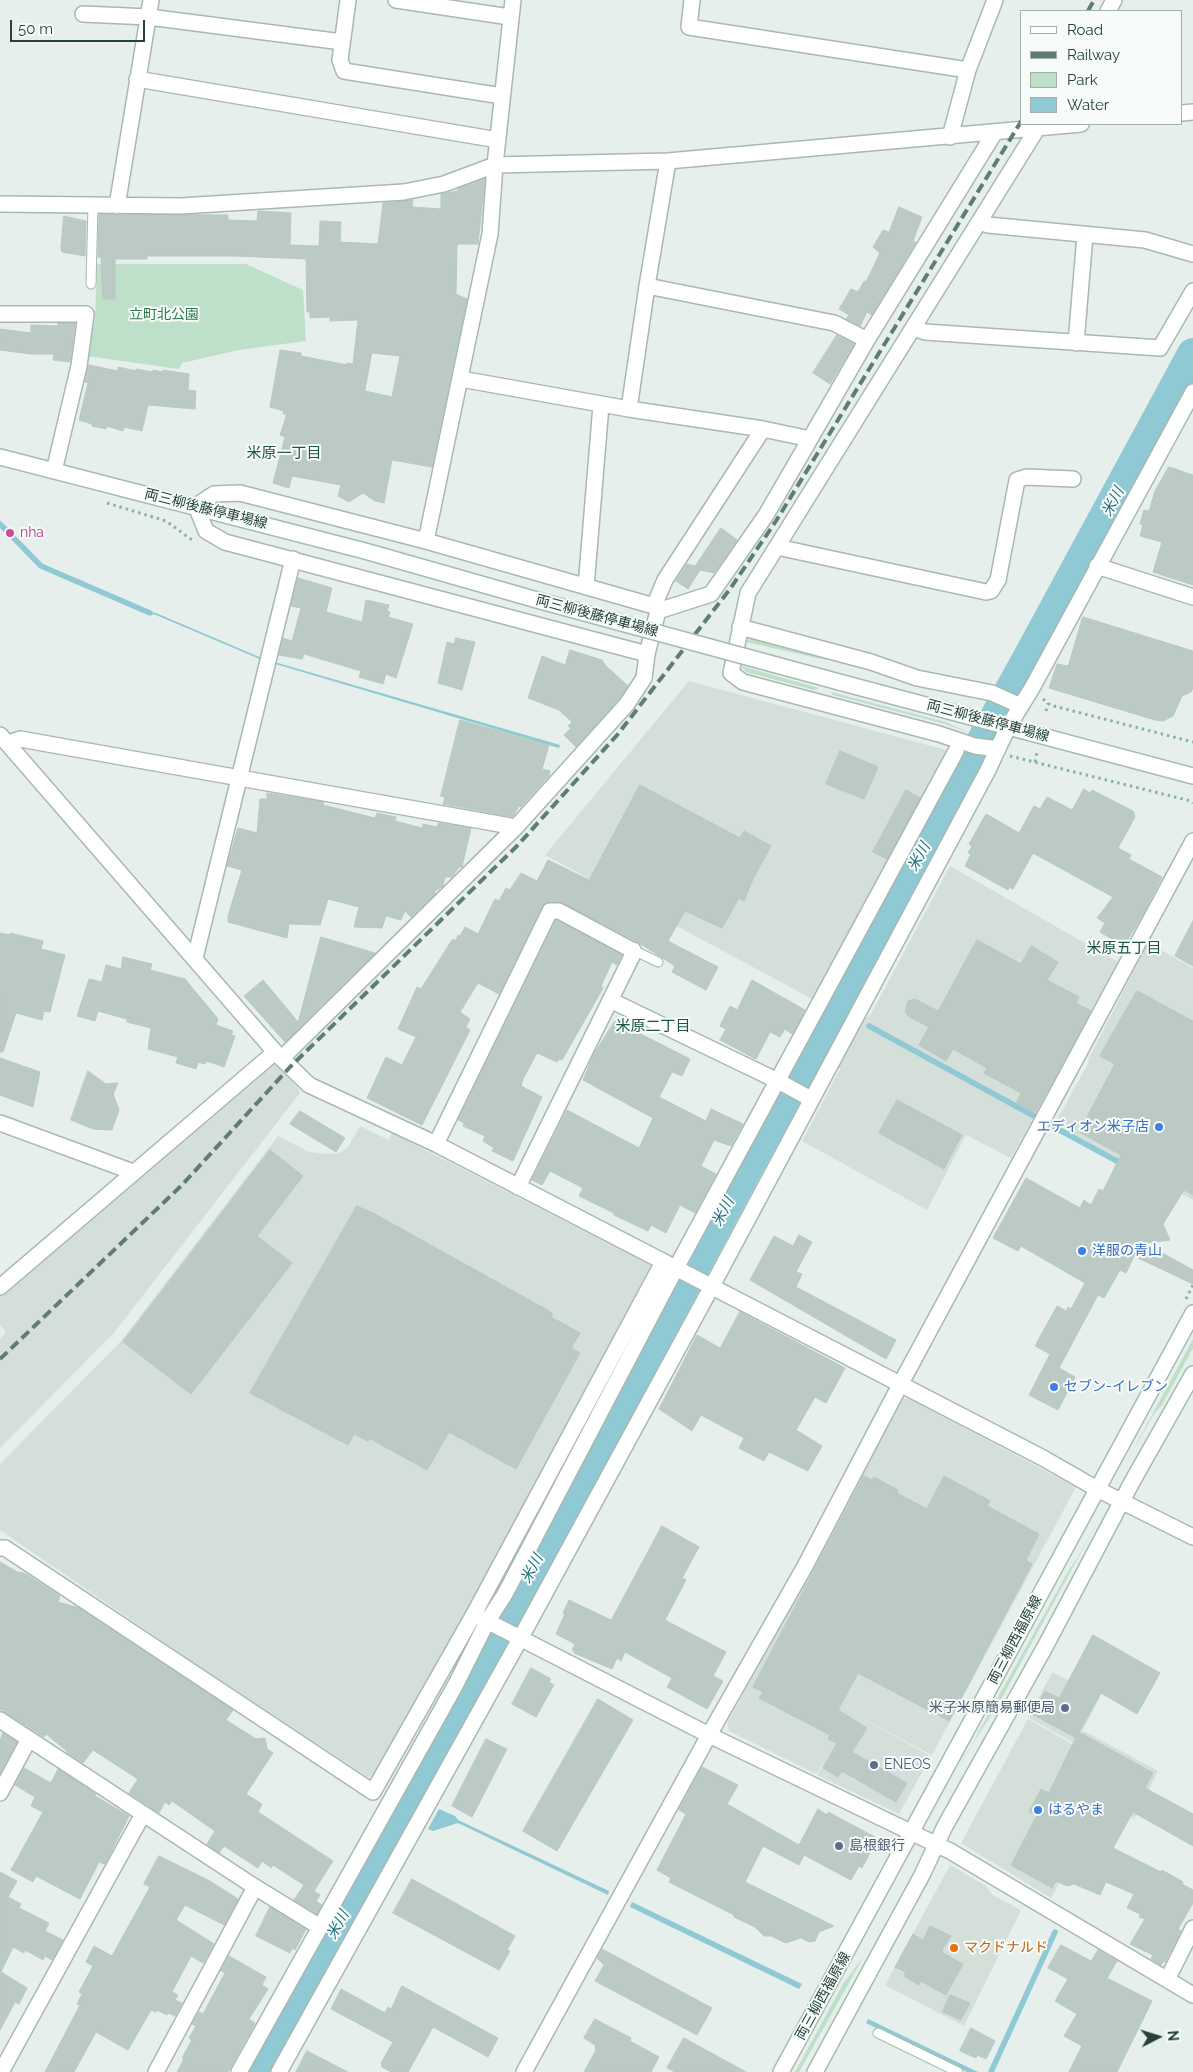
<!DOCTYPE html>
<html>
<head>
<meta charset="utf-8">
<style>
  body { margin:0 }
  #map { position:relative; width:1193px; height:2072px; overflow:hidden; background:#e6efeb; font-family:Raleway,sans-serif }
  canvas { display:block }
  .legend { position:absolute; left:1020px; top:10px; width:162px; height:115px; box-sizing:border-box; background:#f7fbf9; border:1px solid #a3b1ad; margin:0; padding:6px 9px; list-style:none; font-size:15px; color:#24423a }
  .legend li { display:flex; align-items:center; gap:10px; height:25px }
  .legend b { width:25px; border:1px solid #a3b1ad }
  .north { position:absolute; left:1133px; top:2012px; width:50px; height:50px; -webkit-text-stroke:4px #f7fbf9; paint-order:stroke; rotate:85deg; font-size:14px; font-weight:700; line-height:20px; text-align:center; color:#24423a }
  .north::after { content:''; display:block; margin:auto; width:18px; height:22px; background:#24423a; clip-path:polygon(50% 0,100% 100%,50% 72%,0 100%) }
  .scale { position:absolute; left:10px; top:20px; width:135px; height:22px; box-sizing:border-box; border:2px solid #24423a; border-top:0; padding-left:6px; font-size:15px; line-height:18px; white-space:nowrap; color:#24423a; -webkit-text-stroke:4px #f7fbf9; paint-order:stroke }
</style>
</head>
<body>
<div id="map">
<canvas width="1193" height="2072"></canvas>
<ul class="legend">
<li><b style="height:6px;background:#fff"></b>Road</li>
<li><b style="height:6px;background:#5f7d75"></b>Railway</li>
<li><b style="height:14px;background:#bfe0c8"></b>Park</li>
<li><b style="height:14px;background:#8ec9d4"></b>Water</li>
</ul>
<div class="north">N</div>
<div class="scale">50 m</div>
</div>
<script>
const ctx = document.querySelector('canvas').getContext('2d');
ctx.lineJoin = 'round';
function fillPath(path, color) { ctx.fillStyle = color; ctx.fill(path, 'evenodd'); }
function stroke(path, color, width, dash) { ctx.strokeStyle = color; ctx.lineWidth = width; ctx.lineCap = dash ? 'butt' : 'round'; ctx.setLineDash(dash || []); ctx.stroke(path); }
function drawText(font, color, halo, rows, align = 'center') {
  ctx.font = font + ' Raleway,"Noto Sans JP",sans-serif'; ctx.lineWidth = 4; ctx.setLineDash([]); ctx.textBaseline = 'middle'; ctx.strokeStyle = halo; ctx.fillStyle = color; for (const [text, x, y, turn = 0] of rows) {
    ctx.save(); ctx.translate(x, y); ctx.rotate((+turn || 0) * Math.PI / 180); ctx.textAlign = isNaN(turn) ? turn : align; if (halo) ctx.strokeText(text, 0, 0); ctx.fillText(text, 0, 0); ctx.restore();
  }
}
const built = new Path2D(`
  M689 681 950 751 814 1000 545 855Z
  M950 866 1118 962 1011 1158 966 1135 927 1210 802 1141 840 1069 838 1068 863 1020 871 1014Z
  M1148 943 1193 968V1200L1054 1125 1089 1062 1088 1060Z
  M275 1064 299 1089 300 1093 113 1334 0 1448V1339L6 1332 0 1325V1294L265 1069Z
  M360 1126 389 1140 392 1133 651 1265 380 1774 368 1777 184 1656 0 1530V1464L121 1341 278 1136 309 1152 327 1154 340 1153 348 1147Z
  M908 1398 1076 1487 932 1755 851 1713 931 1756 899 1814 817 1775 827 1757 816 1774 729 1731 727 1724 902 1399Z
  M1052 1672 1100 1697 1076 1744 1029 1718Z
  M1028 1719 1076 1746 1084 1731 1158 1771 1134 1819 1102 1802 1051 1898 961 1843Z
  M950 1865 986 1886 993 1895 1021 1910 964 2026 885 1985Z`);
const green = new Path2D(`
  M97 264H246L303 290 306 341 239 350 182 363 179 369 87 356 95 319Z
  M750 637 827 657 826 660 746 642Z
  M741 666 819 688 814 690 746 672Z
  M831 692 946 722 972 734 945 724 833 695Z
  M1193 1339V1348L1162 1405 1154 1414 1126 1463Z
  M1097 1523 998 1705 974 1741 935 1810 1070 1568 1076 1560Z
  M864 1956 799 2072H795L843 1984Z`);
const water = new Path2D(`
  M145 611 156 613 264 659 560 745 559 748 262 660 156 615 145 613Z
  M439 1809 455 1816 458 1820 609 1891 608 1895 458 1823 433 1831 428 1829Z
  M632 1902 802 1984 799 1989 630 1907Z
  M868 2019 978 2072H967L866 2023Z`);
const stream = new Path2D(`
  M0 524 41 566 150 613
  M869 1026 1034 1116
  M1054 1127 1124 1165
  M991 2072 1055 1932`);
const river = new Path2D(`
  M256 2072 407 1802 517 1599 745 1171 1029 657 1193 354`);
const building = new Path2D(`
  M485 179 478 244H457L456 294 467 299 432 467 392 460 384 503 375 501 363 493 349 502 338 496 341 485 292 476 289 488 273 483 285 437 280 435 287 414H283L284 411 270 407 280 350 301 353V356L347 365V363L353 364 358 320 330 321V317L310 318V312H307L306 259 234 256H147V259H115V299H103L101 257H98L99 214 220 215H228V220L257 221 258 211 291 213 290 245 319 246 320 221 341 222 340 242 378 244 383 203 413 200 412 207 441 209V194L458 191V189ZM372 353 400 356 392 397 365 391Z
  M899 207 922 217 913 241 916 242 872 315 867 312 860 326 846 319 849 315 839 309 851 289 858 292 864 281 866 282 880 253 873 247 883 230 889 232Z
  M64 216 86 221 85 256 62 252 61 248Z
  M58 323H75L70 362 53 360 54 354H30L0 350V329L31 333V325L58 326Z
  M837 335 854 344 830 384 813 373Z
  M89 365 118 371V367L136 371V369L153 372V370L163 372V370L189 374 188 390 196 391 195 409 148 405 142 431 124 427 123 431 107 426 106 429 92 426V424L79 420 88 383 85 382Z
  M1169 467 1193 475V585L1153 572 1162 542 1140 536 1143 525 1140 524 1144 510 1149 511 1155 491Z
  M721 528 737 540 714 573 700 570 688 589 676 581 687 564 695 566Z
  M298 578 332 588 326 612 362 622 366 600 389 605 387 611 390 612 388 617 413 624 396 678 386 674 383 684 359 677 361 671 304 654 302 659 279 655 283 638 292 641 301 608 291 606Z
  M1083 617 1193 651V688L1191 692 1182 696 1173 716 1163 721 1155 720 1049 688 1057 664 1068 666Z
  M456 638 475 642 462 690 438 683 447 642 454 644Z
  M570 650 602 660 605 665 628 686 620 698 576 747 564 735 571 728 568 726 572 722 559 710 528 698 542 656 565 665Z
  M460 720 549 745 542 769 550 771 549 776 521 807 519 806 513 817 443 804 445 797 441 796Z
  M840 751 878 767 864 799 826 784Z
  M640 785 740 838 744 831 771 846 753 879 744 901 739 898 722 928 685 911 668 941 718 967 706 990 672 972 675 966 636 941 563 903H546L542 907 499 994 478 983 460 1012 470 1019 466 1027 470 1030 422 1125 367 1098 386 1057 402 1065 416 1037 398 1029 417 987 421 989 452 940H456L458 935 460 936 465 927 478 934 495 899 499 901 506 888 510 890 521 873 537 881 548 860 589 880Z
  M1084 789 1090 793 1092 790 1133 811 1135 817 1118 848 1131 855 1129 859 1162 877 1143 914 1124 946 1100 932 1105 923 1097 918 1113 897 1033 853 1013 889 1009 887 1008 890 965 866 971 854 968 853 972 846 969 844 986 814 1019 833 1034 806 1040 809 1047 797 1072 810Z
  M906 790 920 798 887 859 873 852Z
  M267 793 324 802 323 805 375 818 377 813 396 817 395 821 422 828 423 824 437 827 438 823 471 828 462 867H459L452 877H445L443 886 435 891V894L411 917 405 911 401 920 386 916 382 928 354 927 359 907 328 899 320 925 289 924 287 938 228 922V916L242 870 227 866 238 828 257 833 260 799H267Z
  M556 920 622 955 617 965 612 962 601 986 603 988 562 1060 559 1059 557 1062 537 1053 523 1079 521 1086 542 1097 513 1161 492 1151 494 1148 483 1141 485 1136 463 1126 464 1123 458 1120Z
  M1193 921V966L1175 956Z
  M0 933 10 935V933L43 941 41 949 65 955 50 1012 44 1011 42 1020 16 1013 3 1052H0Z
  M321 937 375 953 285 1042 244 996 263 980 298 1022Z
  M977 940 1021 964 1031 946 1058 962 1047 980 1079 997 1076 1003 1091 1011 1035 1114 1016 1103 1021 1093 984 1073 987 1068 953 1049 946 1061 919 1045 929 1027 908 1016 905 1011 908 1001 915 999 938 1011Z
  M123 957 152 964 150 970 185 979 218 1019 216 1025 233 1031 231 1035 235 1036 224 1067 207 1061 205 1064 198 1062 196 1069 176 1063 178 1057 148 1049 151 1028 127 1022V1019L98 1011 95 1021 77 1016 89 979 102 982 106 965 121 969Z
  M752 980 805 1010 792 1034 785 1029 780 1037 770 1032 756 1059 720 1040 726 1029 720 1026 730 1006 737 1010Z
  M1137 991 1193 1021V1195L1184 1190 1163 1224 1170 1240 1144 1243 1193 1270V1284L1134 1256 1126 1273 1120 1270 1104 1298 1098 1295 1059 1368 1075 1377 1058 1410 1029 1395 1050 1354 1035 1346 1057 1306 1066 1311 1068 1307 1071 1309 1085 1283 1021 1246 1018 1251 993 1238 1026 1178 1080 1208 1084 1200 1091 1205 1099 1189 1103 1191 1121 1155 1079 1132 1115 1064 1100 1056Z
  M615 1021 690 1059 682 1076 672 1072 659 1097 706 1121 711 1109 743 1124 731 1146 714 1140 701 1166 716 1174 695 1213 680 1205 666 1233 651 1225 648 1231 614 1215V1213L579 1196 583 1188 550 1171 542 1185 532 1180 567 1110 639 1148 653 1118 583 1080 594 1054Z
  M0 1058 40 1072 33 1107 0 1095Z
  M88 1071 106 1084 118 1083 113 1094 119 1110 112 1130 93 1129 71 1120Z
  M897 1100 962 1135 944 1169 879 1133Z
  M300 1111 345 1138 336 1152 290 1124Z
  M270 1150 303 1176 257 1236 292 1263 191 1394 123 1342Z
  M357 1206 373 1213 549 1311 553 1314 551 1317 580 1333 571 1348 580 1353 516 1469 449 1432 427 1470 369 1438 368 1441 354 1434 348 1445 250 1393Z
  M799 1235 812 1242 796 1272 802 1274 796 1287 896 1340 886 1359 750 1280 774 1236 793 1246Z
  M740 1312 845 1368 826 1403 815 1397 796 1430 822 1446 808 1471 769 1452 764 1461 739 1448 744 1438 701 1415 692 1431 659 1409 697 1335 720 1348Z
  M864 1476 872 1480 874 1477 898 1490 897 1493 927 1509 944 1476 990 1501 987 1506 1039 1534 1026 1560 1032 1564 949 1721 858 1673 838 1710 867 1728 852 1752 907 1783 896 1802 842 1771 838 1777 823 1768 837 1743 828 1739 830 1735 759 1698 763 1692 753 1687Z
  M662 1526 699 1547 682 1578 686 1580 665 1620 726 1652 713 1676 723 1681 707 1709 667 1687 672 1678 625 1652 621 1661 617 1658 612 1669 574 1653 575 1651 572 1650 575 1644 556 1634 565 1614 563 1613 569 1600 611 1620Z
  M0 1562 19 1573 20 1572 26 1574 60 1596 58 1602 79 1608 233 1710 226 1720 256 1739 265 1738 267 1749 273 1753 246 1794 262 1804 258 1812 333 1861 314 1891 320 1895 316 1901 322 1905 317 1914 294 1900 304 1885 273 1865 271 1868 262 1861 258 1868 224 1846 219 1853 207 1844 215 1831 172 1801 169 1805 165 1802 159 1813 129 1793 138 1779 93 1750 83 1763 66 1752 67 1751 46 1734 44 1737 0 1709Z
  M1093 1635 1160 1673 1137 1714 1101 1693 1079 1732 1153 1773 1145 1788 1193 1814V1846L1133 1812 1113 1848 1161 1872 1162 1870 1183 1882 1182 1884 1193 1890V1903L1178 1929 1181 1931 1165 1962 1164 1961 1161 1965 1151 1959 1153 1955 1130 1944 1145 1919 1139 1917 1140 1914 1127 1908 1134 1894 1106 1882 1100 1895 1074 1884 1067 1886 1056 1881 1052 1888 1011 1865 1037 1815 1029 1812 1041 1789 1049 1793 1078 1733 1076 1738 1032 1714 1045 1691 1059 1698Z
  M531 1668 551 1679 549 1682 554 1685 536 1717 512 1704Z
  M598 1699 633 1720 557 1851 523 1831Z
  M3 1733 17 1742 0 1773V1742Z
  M486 1739 507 1749 472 1817 452 1806Z
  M702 1767 738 1785 727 1804 799 1845 818 1809 827 1815 828 1812 875 1837 867 1851 870 1853 862 1868 859 1866 851 1880 804 1855 799 1865 763 1846 745 1882 834 1926 819 1932 815 1941 809 1942 801 1938 786 1943 771 1936H764L755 1927 734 1917V1915L669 1882 671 1878 657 1870 686 1814 679 1810Z
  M24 1768 51 1783 58 1769 96 1794 95 1796 129 1816 105 1864 99 1862 80 1899 36 1876 33 1882 11 1870 43 1812 31 1806 35 1797 15 1785Z
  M159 1856 210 1881 238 1899 227 1920 224 1925 185 1905 176 1920 214 1944 203 1963 191 1956 172 1992 178 1995 175 2000 182 2003 175 2016 168 2013 167 2015 157 2010 156 2012 151 2010 128 2050 96 2032 74 2072H45L80 2005 77 2004 82 1994 79 1992 93 1966 86 1962 94 1946 112 1956 150 1887 144 1884Z
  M0 1872 17 1881 8 1897 21 1904 19 1908 49 1923 45 1931 63 1940 52 1960 45 1956 43 1960 25 1950 24 1953 13 1947 1 1972 27 1988 19 2004 15 2002 0 2030Z
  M412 1879 515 1936 507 1950 510 1951 499 1970 393 1913Z
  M270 1907 306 1929 295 1950 292 1948 290 1953 256 1936Z
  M930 1926 951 1936 942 1950 943 1953 963 1964 946 1995 921 1981 919 1985 904 1976 906 1972 895 1967 913 1934 923 1940Z
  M1061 1945 1091 1961 1098 1950 1117 1961 1107 1978 1152 2001 1117 2072H1069L1082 2046 1064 2036 1077 2014 1055 2001 1068 1979 1048 1968Z
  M602 1949 712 2008 697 2035 595 1981 604 1965 597 1958Z
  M229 1956 266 1977 262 1985 268 1989 249 2019 255 2023 228 2072H177L184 2059 182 2058 192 2040 189 2038 196 2026 192 2024 199 2012 203 2014 225 1973 221 1971Z
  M402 1986 498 2038 488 2057 433 2027 408 2072H391L382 2067 381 2063 393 2042 331 2009 341 1989 385 2013 388 2007 391 2009Z
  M950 1995 970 2003 961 2020 943 2012Z
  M595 2019 631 2038 630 2041 659 2057 651 2072H584L596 2050 595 2049 596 2046 584 2038Z
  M971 2028 995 2041 986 2059 977 2055 976 2058 960 2051Z
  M684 2038 746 2072H675L667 2068Z
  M307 2051 348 2072H296Z`);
const path = new Path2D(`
  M107 503 166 521 192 540
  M1043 699 1050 705 1193 742
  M1046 711 1048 703
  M1010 756 1191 801 1193 803
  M1035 762 1037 752
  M1186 1299 1193 1285`);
const lane = new Path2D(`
  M91 284 93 205
  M633 950 658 962
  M878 2033 958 2072`);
const street = new Path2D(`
  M348 0 340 60 344 71 502 96
  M396 0 510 17
  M692 0 689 27 968 70
  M1108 11 1114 0
  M83 14 149 17 342 42
  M137 79 498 140
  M1182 113 1193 112
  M950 137 968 70 995 0
  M668 161 647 286 834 323 867 340
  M0 204 181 206 404 192 444 184 495 165 668 161 1081 124
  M117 206 151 0
  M979 222 988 225 1145 240 1193 254
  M647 286 629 409 763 429
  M0 314H86L79 366 54 471
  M913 328 925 332 1160 348 1193 291
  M1076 343 1085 235
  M461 379 629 409
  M240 493 426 541 654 606 658 611 647 654 225 542 206 531 196 506 214 494Z
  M426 541 490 234 495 165 513 0
  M777 547 986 592 991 591 998 580 1017 480 1026 477 1073 479
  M1097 566 1193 597
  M586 587 601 405
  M654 606 665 580 763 429 810 439 867 340 995 132
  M658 611 711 594 766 515 810 439
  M740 627 871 662 917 678 992 693 1021 706
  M0 735 276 1053 309 1085 436 1144 1043 1458 1097 1489 1193 1537
  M8 743 20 739 516 827 282 1058
  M998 749 975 746 939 734 743 682 731 673 748 593 1040 124
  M516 827 627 704 644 678 647 654
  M195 958 293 559
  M610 1000 778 1081 811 1099
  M0 1123 133 1172
  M436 1144 550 911H559L630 949 633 950V954L518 1187
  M0 1287 275 1052
  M0 1548H5L373 1792 474 1614 663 1262
  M479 1617 709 1735 950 1851 1193 1995
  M0 1720 255 1887 320 1927
  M0 1793 29 1739
  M1168 1978 1193 1928
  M1 2072 143 1814
  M156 2072 255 1887
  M239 2072 456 1684 487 1622 505 1594 676 1268 956 751
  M279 2072 520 1639 712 1286 988 770 1008 727 1032 688 1193 392
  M524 2072 709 1735 804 1568 900 1385 1193 841`);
const secondary = new Path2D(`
  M0 457 365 551 544 602
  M839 682 1193 776
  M781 2072 1193 1313
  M815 2072 922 1875 945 1826 1046 1645 1132 1482 1193 1374`);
const rail = new Path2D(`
  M1088 11 1094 0
  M0 1359 182 1185 290 1067 517 846 618 734 730 589 776 521 1022 120`);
const secondaryBridge = new Path2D(`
  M544 602 839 682`);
const markers = [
  [10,533,5,"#d1479c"],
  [1159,1127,5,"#3f7fe0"],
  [1082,1251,5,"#3f7fe0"],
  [1054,1387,5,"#3f7fe0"],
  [1065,1708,5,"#5c6f8a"],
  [874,1765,5,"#5c6f8a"],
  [1038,1810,5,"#3f7fe0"],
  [839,1846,5,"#5c6f8a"],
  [954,1948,5,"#e8710a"]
];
const parkNames = [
  ["立町北公園",164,315]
];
const streetNames = [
  ["両三柳後藤停車場線",206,509,14],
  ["両三柳後藤停車場線",597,616,15],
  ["両三柳後藤停車場線",988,721,15],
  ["両三柳西福原線",1015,1640,-62],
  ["両三柳西福原線",823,1996,-61]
];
const hotelNames = [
  ["nha",20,533]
];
const shopNames = [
  ["エディオン米子店",1149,1127,"right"],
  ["洋服の青山",1092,1251],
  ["セブン-イレブン",1064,1387],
  ["はるやま",1048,1810]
];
const serviceNames = [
  ["米子米原簡易郵便局",1055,1708,"right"],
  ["ENEOS",884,1765],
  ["島根銀行",849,1846]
];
const foodNames = [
  ["マクドナルド",964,1948]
];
const neighbourhoodNames = [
  ["米原一丁目",284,453],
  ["米原五丁目",1124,948],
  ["米原二丁目",653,1026]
];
const waterNames = [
  ["米川",1113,502,-62],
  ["米川",919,857,-61],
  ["米川",723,1212,-62],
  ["米川",532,1569,-62],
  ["米川",338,1925,-61]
];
fillPath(built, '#d4dfda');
fillPath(green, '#bfe0c8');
fillPath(water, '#8ec9d4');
stroke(stream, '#8ec9d4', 5.5);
stroke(river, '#8ec9d4', 32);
fillPath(building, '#bbcac4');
stroke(building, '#b8c9c2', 1);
stroke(lane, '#a8b8b2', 11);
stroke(street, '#a8b8b2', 18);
stroke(secondary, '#a4bbb3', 18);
stroke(path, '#86b3a5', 3, [2.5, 4]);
stroke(lane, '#fff', 9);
stroke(street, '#fff', 15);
stroke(secondary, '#fff', 15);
stroke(rail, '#5f7d75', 4, [10, 5]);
stroke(secondaryBridge, '#a4bbb3', 18, []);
stroke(secondaryBridge, '#fff', 15);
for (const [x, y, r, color] of markers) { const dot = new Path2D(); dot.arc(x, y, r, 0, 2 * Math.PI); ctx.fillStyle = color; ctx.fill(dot); stroke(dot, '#f7fbf9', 2); }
drawText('14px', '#2d7a4b', '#f7fbf9', parkNames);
drawText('14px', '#24423a', '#f7fbf9', streetNames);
drawText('14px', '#b23c85', '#f7fbf9', hotelNames, 'left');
drawText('14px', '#366cbe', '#f7fbf9', shopNames, 'left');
drawText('14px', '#4e5e75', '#f7fbf9', serviceNames, 'left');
drawText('14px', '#c56008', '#f7fbf9', foodNames, 'left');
drawText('15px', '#1f5548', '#f7fbf9', neighbourhoodNames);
drawText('italic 15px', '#1c6f80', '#f7fbf9', waterNames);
</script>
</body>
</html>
